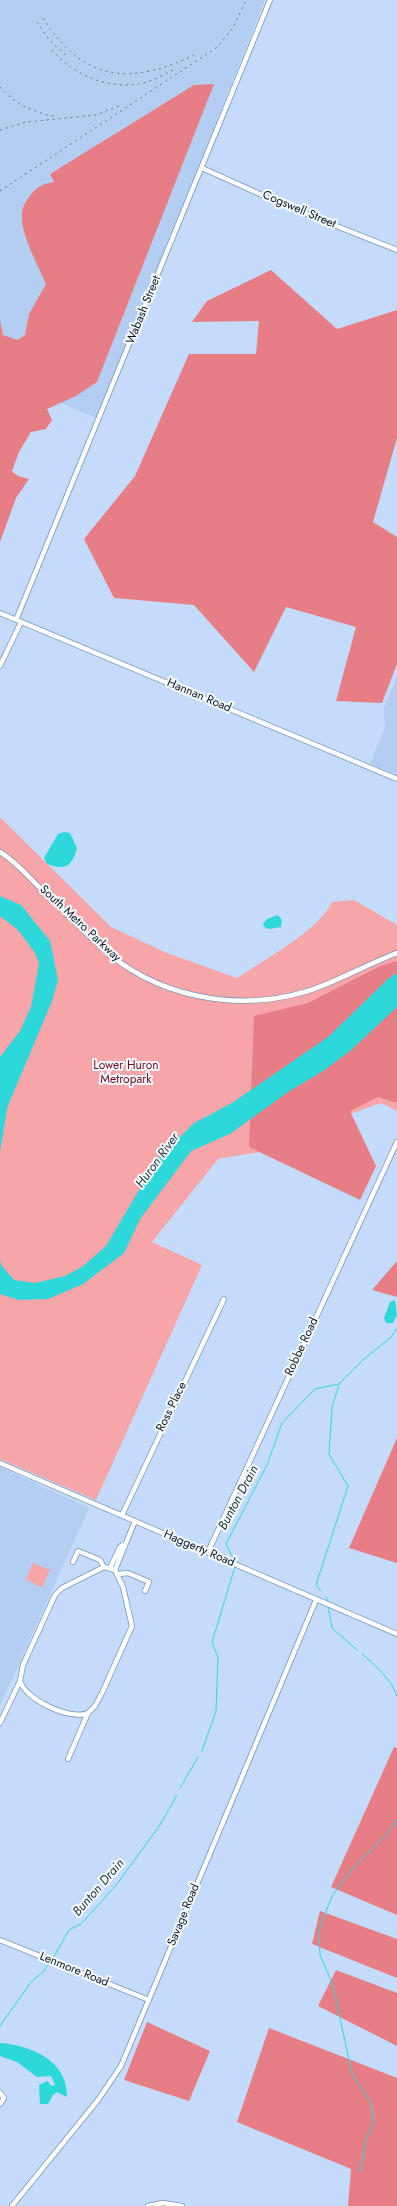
<!DOCTYPE html>
<html>
<head>
<meta charset="utf-8">
<style>
  body { margin:0 }
  canvas { display:block; background:#c4dbfb }
</style>
</head>
<body>
<canvas width="397" height="2206"></canvas>
<script>
const ctx = document.querySelector('canvas').getContext('2d');
ctx.lineJoin = 'round';
function fillPath(path, color) { ctx.fillStyle = color; ctx.fill(path, 'evenodd'); }
function stroke(path, color, width, dash) { ctx.strokeStyle = color; ctx.lineWidth = width; ctx.lineCap = dash ? 'butt' : 'round'; ctx.setLineDash(dash || []); ctx.stroke(path); }
function drawText(font, color, halo, rows, align = 'center') {
  ctx.font = font + ' Jost,sans-serif'; ctx.lineWidth = 4; ctx.setLineDash([]); ctx.textBaseline = 'middle'; ctx.strokeStyle = halo; ctx.fillStyle = color; for (const [text, x, y, turn = 0] of rows) {
    ctx.save(); ctx.translate(x, y); ctx.rotate((+turn || 0) * Math.PI / 180); ctx.textAlign = isNaN(turn) ? turn : align; if (halo) ctx.strokeText(text, 0, 0); ctx.fillText(text, 0, 0); ctx.restore();
  }
}
const built = new Path2D(`
  M0 0H265L98 419 0 377Z
  M397 676V775L370 764 385 727 384 708Z
  M0 1467 89 1508 0 1706Z`);
const green = new Path2D(`
  M0 817 111 927 167 953 237 978C262 961 321 929 332 902L354 900 397 925V1111L381 1103 293 1134 265 1151 218 1159 152 1242 202 1265 96 1500 0 1459Z
  M33 1563 50 1570 42 1588 26 1579Z`);
const forest = new Path2D(`
  M214 84 97 382 76 396 47 409 52 420 46 429 31 432 19 452 12 471 18 476 29 479 16 498 0 542V320L3 335 18 340 25 335 29 314 46 284C39 266 16 227 23 208 24 204 27 200 29 197 36 187 42 184 54 182L50 174 194 85Z
  M271 270 337 329 397 310V438L373 522 397 537V664L382 703 336 701 356 627 286 607 254 672 194 605 114 598 84 539 135 476 189 354H256L259 321 192 322 207 301Z
  M397 961V1103L378 1097 350 1111 376 1166 360 1200 249 1147 254 1016 308 1003 380 966Z
  M397 1261V1297L372 1290Z
  M397 1438V1563L349 1548Z
  M394 1747 397 1748V1915L331 1887Z
  M320 1911 397 1939V1978L312 1944Z
  M336 1970 397 1993V2046L318 2006Z
  M147 2022 210 2051 189 2101 124 2080Z
  M269 2028 397 2078V2206H348L351 2169 237 2122Z`);
const water = new Path2D(`
  M64 832 70 833 77 848C72 866 66 871 47 864L44 858 58 834Z
  M0 896 21 905 50 941 58 980 52 1001 7 1108 0 1152V1057L20 1031 31 1007 39 963 35 953 18 930 0 916Z
  M278 915 282 920 281 927 269 929 264 927 263 924 267 919Z
  M397 973V1007L350 1051 323 1071 288 1092 230 1134 191 1151 140 1219 124 1253 83 1284 48 1299 19 1300 0 1294V1259L1 1265 14 1280 35 1283 65 1276 82 1267 106 1246 158 1158 182 1135 194 1123 232 1103 328 1037 389 978Z
  M395 1300 397 1315 393 1323H386L384 1318 390 1302Z
  M0 2043C31 2045 68 2061 67 2097L57 2092 53 2095 48 2104H40L39 2085 47 2081 52 2086 55 2085 51 2076 37 2077 17 2062 0 2056Z`);
const stream = new Path2D(`
  M235 1562 226 1544 267 1465 282 1423 315 1389 339 1384 363 1360 391 1337 397 1328
  M321 1591 316 1585 348 1486 329 1454 332 1407 339 1385
  M326 1597 328 1601
  M328 1606 332 1628 357 1650
  M362 1654C375 1665 392 1680 397 1696
  M202 1751 216 1711 218 1658 212 1642 235 1567
  M180 1788 198 1757
  M52 1960 69 1930 81 1924 117 1884 160 1825 177 1795
  M0 2026 31 1982 44 1971 50 1962
  M360 2172 366 2139 374 2123 371 2103 352 2074 333 1985 320 1955 319 1930 332 1896 353 1868 386 1835 397 1819`);
const minor = new Path2D(`
  M202 168 291 208 397 250
  M0 613 397 779
  M16 620 270 0
  M0 666 21 622
  M0 852C15 861 26 874 38 886 58 906 78 926 99 945 154 997 236 1013 308 991 339 981 367 964 397 953
  M0 1463 397 1634
  M122 1515 224 1299
  M208 1552 397 1142
  M73 1562 78 1551 100 1560 104 1567
  M110 1568 120 1547 124 1544
  M115 1570 135 1521
  M118 1574 128 1573 149 1582 145 1591
  M20 1681C25 1699 70 1721 88 1713
  M0 1723 20 1681 23 1665 55 1595 62 1588 104 1567 115 1570 123 1587 132 1626 102 1693 95 1706 88 1713 68 1759
  M0 1940 149 2000
  M0 2093 4 2098 0 2104
  M12 2206 98 2100 121 2066 316 1600
  M148 2206 163 2203 182 2206`);
const rail = new Path2D(`
  M43 18C85 84 131 85 197 54
  M37 22 50 41 67 56
  M52 50C74 76 113 92 147 82 156 79 165 74 173 70
  M0 87C13 103 33 112 53 116
  M0 130 26 122 96 115 121 105
  M0 191 216 48 233 28 246 0`);
const streetNames = [
  ["Cogswell Street",299,210,23],
  ["Wabash Street",144,310,-68],
  ["Hannan Road",199,696,23],
  ["South Metro Parkway",80,924,43],
  ["Robbe Road",302,1347,-65],
  ["Ross Place",172,1407,-64],
  ["Haggerty Road",199,1549,23],
  ["Savage Road",184,1915,-68],
  ["Lenmore Road",74,1970,22]
];
const parkNames = [
  ["Lower Huron",126,1066],
  ["Metropark",126,1080]
];
const waterNames = [
  ["Huron River",158,1161,-54],
  ["Bunton Drain",239,1498,-62],
  ["Bunton Drain",99,1888,-49]
];
fillPath(built, '#b4cef2');
fillPath(green, '#f6a5a9');
fillPath(forest, '#e77e86');
fillPath(water, '#2cd8d9');
stroke(stream, '#2cd8d9', 1);
stroke(minor, '#7994b9', 6);
stroke(minor, '#fff', 4.5);
stroke(rail, '#65768c', 1, [2, 4]);
drawText('12px', '#0d1825', '#f7fbff', streetNames);
drawText('12px', '#6c0c22', '#f7fbff', parkNames);
drawText('italic 13px', '#1b3535', '#f7fbff', waterNames);
</script>
</body>
</html>
